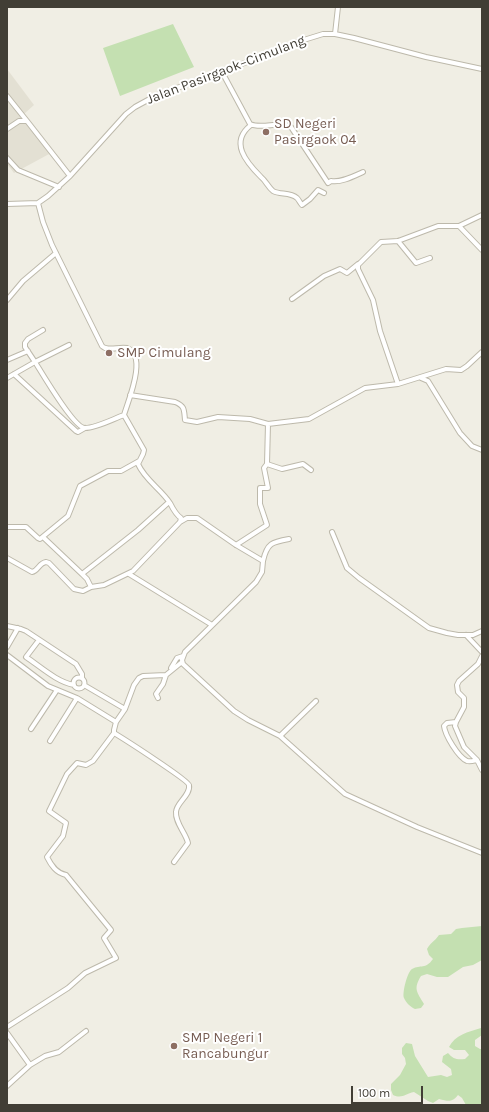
<!DOCTYPE html>
<html>
<head>
<meta charset="utf-8">
<style>
  body { margin:0 }
  #map { position:relative; width:489px; height:1112px; overflow:hidden; background:#f0eee4; font-family:Karla,sans-serif }
  canvas { display:block }
  .frame { position:absolute; inset:0; border:8px solid #413e35; pointer-events:none }
  .scale { position:absolute; left:351px; top:1086px; width:72px; height:18px; box-sizing:border-box; border:2px solid #413e35; border-top:0; padding-left:5px; font-size:12px; line-height:14px; white-space:nowrap; color:#413e35; -webkit-text-stroke:3px #fff; paint-order:stroke }
</style>
</head>
<body>
<div id="map">
<canvas width="489" height="1112"></canvas>
<div class="frame"></div>
<div class="scale">100 m</div>
</div>
<script>
const ctx = document.querySelector('canvas').getContext('2d');
ctx.lineJoin = 'round';
function fillPath(path, color) { ctx.fillStyle = color; ctx.fill(path, 'evenodd'); }
function stroke(path, color, width, dash) { ctx.strokeStyle = color; ctx.lineWidth = width; ctx.lineCap = dash ? 'butt' : 'round'; ctx.setLineDash(dash || []); ctx.stroke(path); }
function drawText(font, color, halo, rows, align = 'center') {
  ctx.font = font + ' Karla,sans-serif'; ctx.lineWidth = 4; ctx.setLineDash([]); ctx.textBaseline = 'middle'; ctx.strokeStyle = halo; ctx.fillStyle = color; for (const [text, x, y, turn = 0] of rows) {
    ctx.save(); ctx.translate(x, y); ctx.rotate((+turn || 0) * Math.PI / 180); ctx.textAlign = isNaN(turn) ? turn : align; if (halo) ctx.strokeText(text, 0, 0); ctx.fillText(text, 0, 0); ctx.restore();
  }
}
const residential = new Path2D(`
  M7 69 34 105 24 114 51 153 14 173 7 164Z`);
const green = new Path2D(`
  M173 24 194 67 120 96 103 48Z
  M482 926V960L473 965 463 967 448 977H437L427 974 421 976C413 989 417 992 424 1004L421 1008 415 1009C411 1007 406 1003 404 998 402 994 407 972 412 969 421 964 425 970 433 959L429 955 427 949C430 943 435 941 439 935L451 934 456 929 462 928Z
  M481 1028 482 1035 475 1040V1046L480 1049H482V1105H466L462 1098 458 1095C452 1103 448 1101 439 1099L433 1103 428 1101 414 1092C405 1094 402 1099 393 1095L391 1090V1084L400 1075 406 1064 405 1058 402 1054V1048L406 1043 412 1044 415 1056 428 1077 441 1075 447 1077 452 1075 451 1069 442 1062 443 1056 448 1053C453 1059 457 1060 465 1059L469 1055 465 1050H454L449 1047C455 1035 468 1032 481 1028Z`);
const minor = new Path2D(`
  M335 34 338 7
  M222 72 250 124C263 130 279 120 291 127L328 183 331 181C341 183 354 176 363 172
  M7 96 27 121
  M251 125C229 142 246 162 261 177 266 181 268 187 273 191 280 195 290 192 297 198 299 200 300 203 302 205L310 199 318 190 324 193
  M7 129 19 121H27L70 176
  M7 158 18 170 59 187
  M38 203 43 222 52 245 102 346C108 352 119 346 127 348 148 355 128 401 124 415L144 450 143 454 138 464C145 480 161 489 170 503 173 509 176 515 181 518L180 522 187 518H197L236 545 263 561 262 572 256 582 185 652 182 660 183 664 234 711 248 720 280 736 345 794 417 827 482 853
  M7 204 38 203 48 196 70 176 126 114 135 107 157 95 222 72 294 43 323 34H335L354 38 426 57 482 69
  M482 215 459 226 482 250
  M398 241 416 263 430 258
  M292 299 324 276 340 269 347 273 358 264
  M7 300 23 281 56 253
  M69 345 35 362C42 373 74 428 85 428 96 428 113 419 124 415
  M7 360 28 351
  M14 374 76 431 78 432 85 428
  M7 378 35 362 25 347V343L28 339 43 330
  M421 378 428 381 460 433 472 446 482 450
  M398 384 380 331 373 300 358 269V265L381 242 398 241 438 226H459
  M130 395 175 402C185 406 184 410 185 420L197 422 218 417 250 419 268 424
  M267 464 282 469 303 464 311 470
  M169 502 138 530 82 574 87 579 91 587 104 585 133 571 180 522
  M7 527H26L38 538 40 539 68 516 80 486 108 471H121L139 461
  M332 532 347 568 359 578 429 628 447 633 458 635H473L482 631
  M43 537 82 574
  M236 545 267 525 260 504V488H268L264 468 267 464 268 424 309 419 365 388 398 384 446 369 461 370 467 366 482 352
  M7 558 32 572C38 571 39 563 46 562L49 563 74 589 83 591 91 587
  M263 561C267 543 272 542 289 539
  M129 574 212 625
  M7 626 21 629 26 631 76 664 82 674V678
  M466 635 482 652
  M39 640 26 657C41 667 57 682 74 685
  M7 647 18 628
  M7 655 48 686 77 698 116 722 125 709 134 685 139 678 143 676 166 675 182 662
  M482 656 478 664 459 681 457 685 458 692 464 698V707L456 722 455 726 464 747 477 760 482 770
  M171 668 177 658 183 656
  M73.5 683a5.5 5.5 0 1 1 11 0a5.5 5.5 0 1 1-11 0Z
  M84 685 125 709
  M158 698 156 694 163 684 166 675
  M116 722 114 730V733C124 739 188 780 189 785 191 795 176 803 176 812 175 823 186 833 188 843L174 862
  M456 722 447 723 444 726C445 735 458 757 467 761 470 762 473 761 477 760
  M31 729 57 690
  M280 736 316 701
  M50 741 77 698
  M7 1027 68 988 85 973 116 958 104 938 111 930 66 875C56 873 51 865 47 857L63 836 66 823 49 811 67 774 77 763 86 765 93 761 114 733
  M7 1033 30 1065
  M7 1086 30 1065 45 1056 59 1052 86 1031`);
const markers = [
  [266,132,4,"#8d6e63"],
  [109,353,4,"#8d6e63"],
  [174,1046,4,"#8d6e63"]
];
const streetNames = [
  ["Jalan Pasirgaok–Cimulang",226,70,-21]
];
const educationNames = [
  ["SD Negeri",274,124],
  ["Pasirgaok 04",274,140],
  ["SMP Cimulang",117,353],
  ["SMP Negeri 1",182,1038],
  ["Rancabungur",182,1054]
];
fillPath(residential, '#e3e0d3');
fillPath(green, '#c4e0b1');
stroke(minor, '#bdb9ab', 6);
stroke(minor, '#fff', 4);
for (const [x, y, r, color] of markers) { const dot = new Path2D(); dot.arc(x, y, r, 0, 2 * Math.PI); ctx.fillStyle = color; ctx.fill(dot); stroke(dot, '#fff', 1.5); }
drawText('14px', '#413e35', '#fff', streetNames);
drawText('14px', '#785e54', '#fff', educationNames, 'left');
</script>
</body>
</html>
